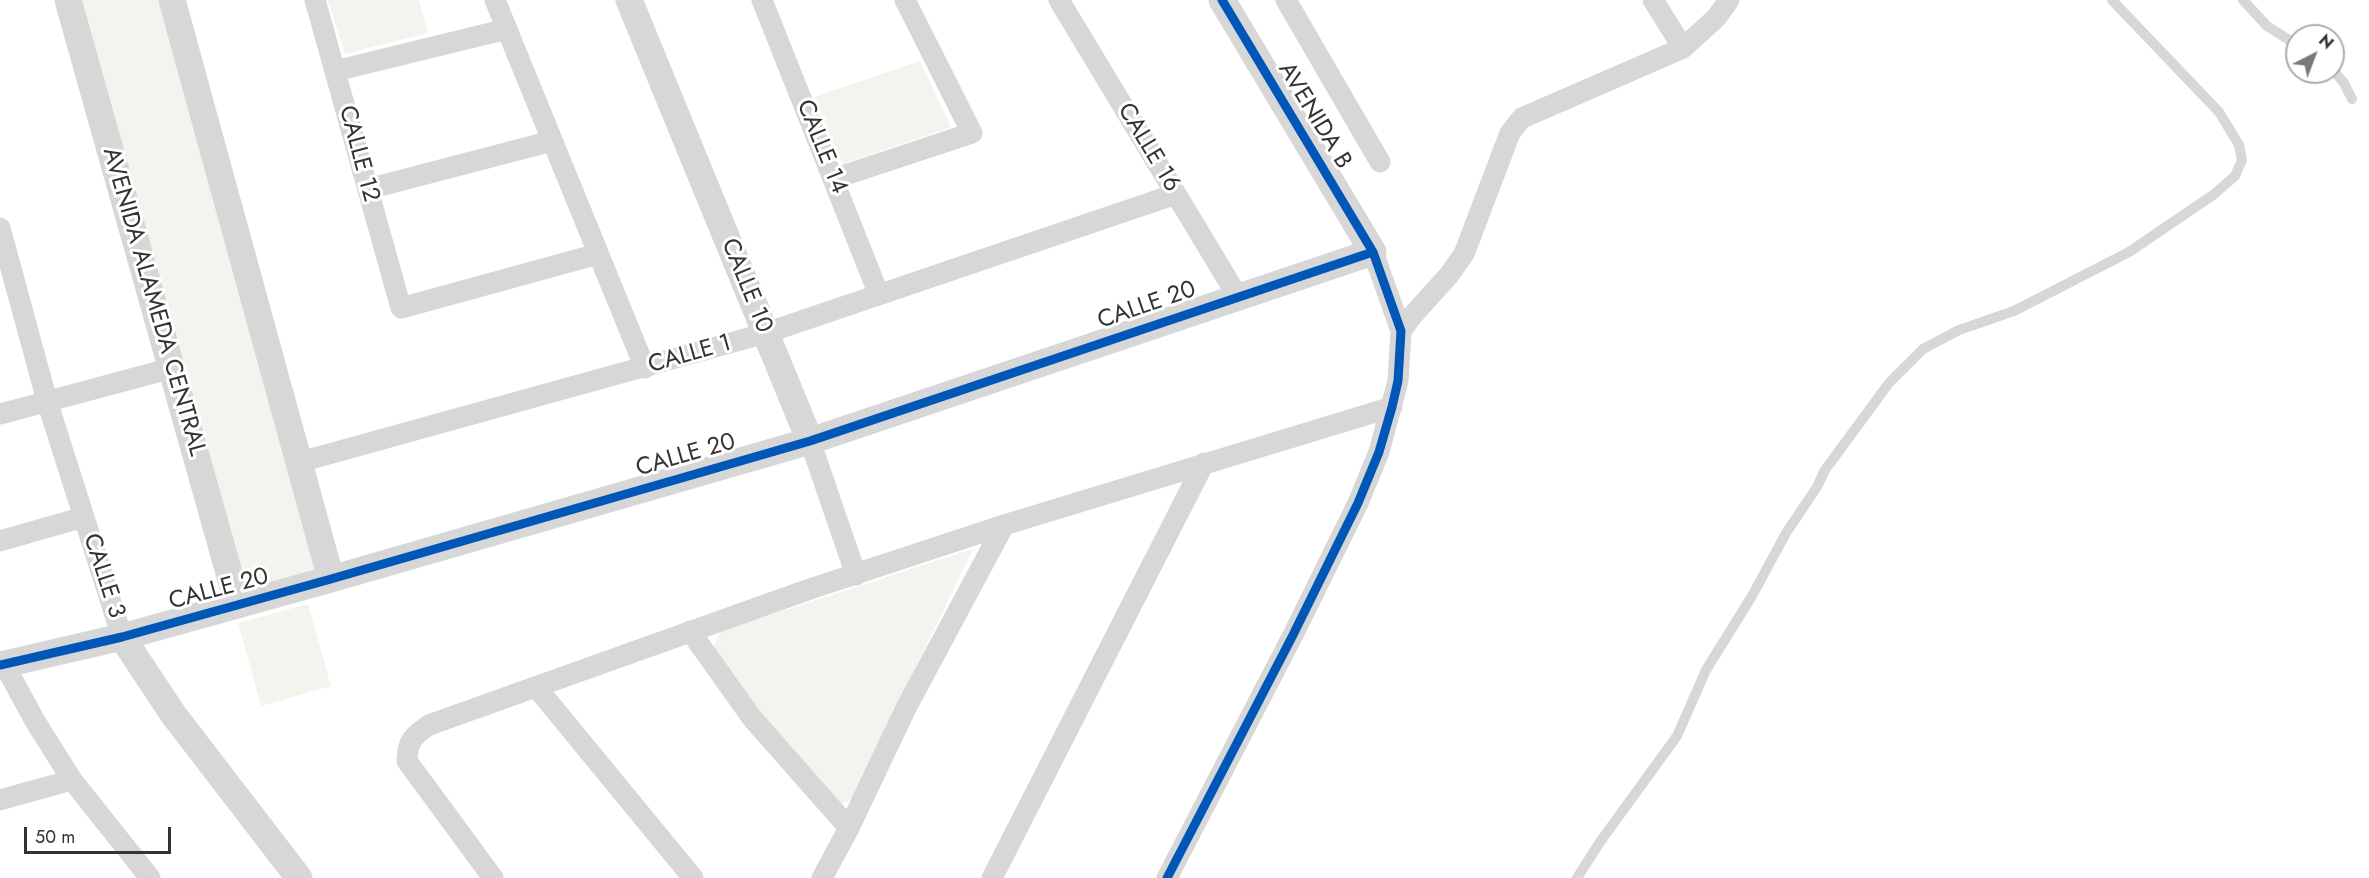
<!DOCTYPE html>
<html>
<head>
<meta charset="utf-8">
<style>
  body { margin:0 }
  #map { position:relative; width:2369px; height:878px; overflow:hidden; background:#fff; font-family:Jost,sans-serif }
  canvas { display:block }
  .north { position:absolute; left:2285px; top:24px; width:60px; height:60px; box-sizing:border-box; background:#fff; border:2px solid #adadad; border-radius:50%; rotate:42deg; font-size:16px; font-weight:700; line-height:24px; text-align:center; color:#333 }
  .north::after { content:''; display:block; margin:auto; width:21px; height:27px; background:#7a7a7a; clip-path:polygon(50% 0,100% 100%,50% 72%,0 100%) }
  .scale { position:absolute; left:24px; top:827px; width:147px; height:27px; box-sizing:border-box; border:3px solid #333; border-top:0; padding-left:8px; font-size:18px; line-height:21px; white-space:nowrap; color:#333; -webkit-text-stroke:4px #fff; paint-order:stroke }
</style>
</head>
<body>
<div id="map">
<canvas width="2369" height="878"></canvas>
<div class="north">N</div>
<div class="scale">50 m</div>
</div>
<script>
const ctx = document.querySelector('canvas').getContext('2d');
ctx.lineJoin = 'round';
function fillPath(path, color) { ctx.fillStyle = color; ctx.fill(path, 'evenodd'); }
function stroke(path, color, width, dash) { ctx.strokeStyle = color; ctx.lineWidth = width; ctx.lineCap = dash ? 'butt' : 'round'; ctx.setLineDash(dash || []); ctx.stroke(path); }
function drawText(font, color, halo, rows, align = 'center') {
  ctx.font = font + ' Jost,sans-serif'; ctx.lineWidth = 6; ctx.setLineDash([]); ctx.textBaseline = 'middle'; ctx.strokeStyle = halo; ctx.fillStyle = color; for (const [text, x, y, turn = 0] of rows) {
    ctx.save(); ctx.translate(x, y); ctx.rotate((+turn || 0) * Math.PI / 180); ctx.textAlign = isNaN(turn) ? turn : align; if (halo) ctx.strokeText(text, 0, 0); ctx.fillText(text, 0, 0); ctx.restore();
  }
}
const green = new Path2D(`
  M81 0H160L319 569 246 589Z
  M328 0H419L428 33 345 54Z
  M920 61 951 127 842 164 814 97Z
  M973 549 852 799 840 804 770 725 711 650 721 631Z
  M308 604 331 686 261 706 238 623Z`);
const service = new Path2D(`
  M2243 0 2267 26 2297 45
  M2333 70 2344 83 2352 99
  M1577 878 1600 842 1677 736 1706 670 1752 596 1786 533 1817 487 1825 470 1889 383 1923 349 1959 330 2014 311 2129 252 2213 195 2235 176 2242 160 2239 145 2219 112 2112 0`);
const minor = new Path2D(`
  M315 0 401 308 598 254
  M495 0 645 368
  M762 0 879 295
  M1059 0 1238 297
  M1286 0 1380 162
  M1653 0 1683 48
  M335 71 507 29
  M833 179 972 133 905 0
  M368 189 552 141
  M0 228 47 401 122 637
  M1401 331 1412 316 1449 275 1464 254 1510 133 1522 118 1683 48 1716 18 1729 0
  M0 414 172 368
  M810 441 856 575
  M300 462 766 333 1176 194
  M0 541 84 517
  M690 631 752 718 849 828
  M4 664 35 721 72 780 150 878
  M537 688 693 878
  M0 800 72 780
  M493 878 407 761C408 740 412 737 429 725L810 589 1004 525 1392 407
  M822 878 849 828 906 708 1004 525
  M992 878 1204 463
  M1167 878 1293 635 1358 503 1379 452 1398 381 1401 331 1373 252`);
const tertiary = new Path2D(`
  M68 0 238 605
  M172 0 331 579
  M629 0 810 441
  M122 637 173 714 299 878
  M0 665 122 637 331 579 810 441 1373 252 1222 0`);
const cycleway = new Path2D(`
  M0 665 122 637 331 579 810 441 1373 252
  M1167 878 1293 635 1358 503 1379 452 1392 407 1398 381 1401 331 1373 252 1222 0`);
const streetNames = [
  ["AVENIDA B",1314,116,59],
  ["CALLE 14",821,147,68],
  ["CALLE 16",1148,148,59],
  ["CALLE 12",358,154,75],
  ["CALLE 10",746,286,68],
  ["AVENIDA ALAMEDA CENTRAL",153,302,74],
  ["CALLE 20",1147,306,-19],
  ["CALLE 1",690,355,-16],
  ["CALLE 20",686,456,-16],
  ["CALLE 3",103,576,72],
  ["CALLE 20",219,590,-15]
];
fillPath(green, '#f1f5ed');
stroke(service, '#d7d7d7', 10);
stroke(minor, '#d7d7d7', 21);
stroke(tertiary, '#d7d7d7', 27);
stroke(cycleway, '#0057b8', 9);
drawText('24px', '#333', '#fff', streetNames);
</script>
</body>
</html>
